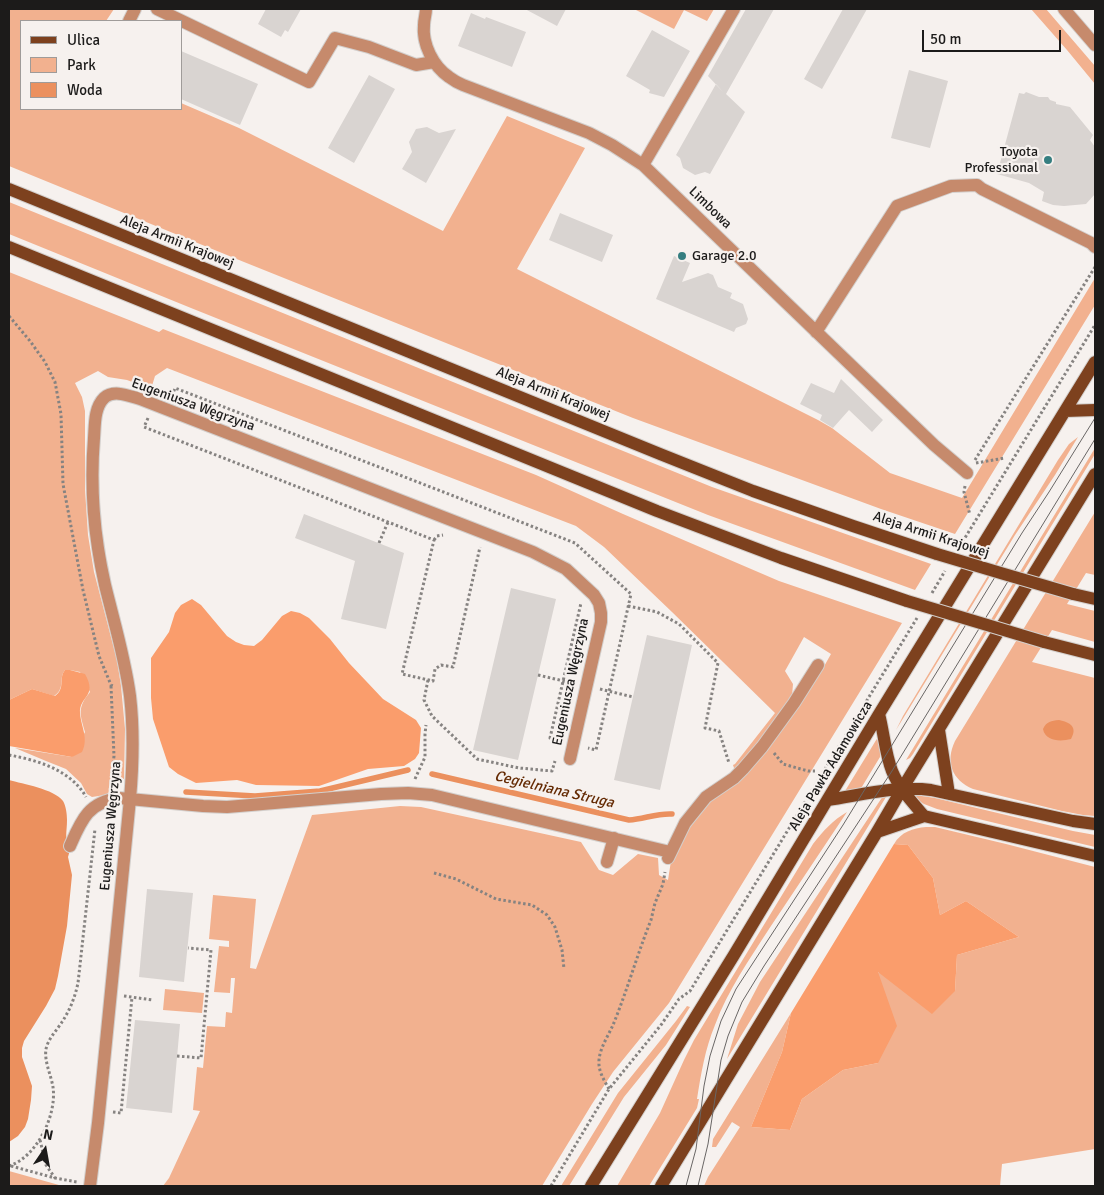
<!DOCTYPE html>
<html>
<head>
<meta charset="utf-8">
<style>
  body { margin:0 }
  #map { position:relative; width:1104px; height:1195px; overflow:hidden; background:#f6f1ee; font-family:Signika,sans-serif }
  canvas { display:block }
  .frame { position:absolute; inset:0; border:10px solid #1c1b1a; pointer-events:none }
  .legend { position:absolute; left:20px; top:20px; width:162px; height:90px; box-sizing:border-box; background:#f6f1ee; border:1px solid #9f9b99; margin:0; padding:6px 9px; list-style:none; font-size:15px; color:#1c1b1a }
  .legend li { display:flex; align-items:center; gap:10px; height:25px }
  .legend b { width:25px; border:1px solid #9f9b99 }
  .north { position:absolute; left:20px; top:1125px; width:50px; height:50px; -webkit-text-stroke:4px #f6f1ee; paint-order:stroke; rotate:12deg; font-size:14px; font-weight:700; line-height:20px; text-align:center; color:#1c1b1a }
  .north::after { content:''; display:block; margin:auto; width:18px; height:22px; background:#1c1b1a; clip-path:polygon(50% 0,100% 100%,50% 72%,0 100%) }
  .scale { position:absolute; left:922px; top:30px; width:139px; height:22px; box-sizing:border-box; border:2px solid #1c1b1a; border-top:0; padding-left:6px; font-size:15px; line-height:18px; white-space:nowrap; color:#1c1b1a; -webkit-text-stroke:4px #f6f1ee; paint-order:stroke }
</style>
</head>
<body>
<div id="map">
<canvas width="1104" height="1195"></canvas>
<div class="frame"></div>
<ul class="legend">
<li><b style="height:6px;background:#7d411e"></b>Ulica</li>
<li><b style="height:14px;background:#f2b18f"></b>Park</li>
<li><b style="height:14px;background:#eb905e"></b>Woda</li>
</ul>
<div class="north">N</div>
<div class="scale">50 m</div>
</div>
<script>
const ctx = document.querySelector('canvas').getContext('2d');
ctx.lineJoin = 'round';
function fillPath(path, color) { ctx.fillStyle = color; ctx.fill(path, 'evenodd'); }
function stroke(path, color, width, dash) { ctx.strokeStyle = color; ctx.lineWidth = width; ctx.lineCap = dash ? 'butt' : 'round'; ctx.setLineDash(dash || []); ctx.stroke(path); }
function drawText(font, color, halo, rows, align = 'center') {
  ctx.font = font + ' Signika,sans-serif'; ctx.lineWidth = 4.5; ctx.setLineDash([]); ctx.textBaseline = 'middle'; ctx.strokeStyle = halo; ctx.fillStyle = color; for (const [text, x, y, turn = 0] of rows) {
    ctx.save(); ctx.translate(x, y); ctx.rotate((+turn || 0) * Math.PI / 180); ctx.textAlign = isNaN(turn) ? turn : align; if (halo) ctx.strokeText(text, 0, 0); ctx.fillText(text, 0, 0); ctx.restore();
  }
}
const green = new Path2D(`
  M9 9H114L106 21H21V109H181V103L239 128 443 231 507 116 585 148 517 269 818 420 832 428 890 473 962 498 1095 278V305L955 534 881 509 633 418 244 262 9 166Z
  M634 9H714L707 21 684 10 674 29Z
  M1031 9H1046L1095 66V84L1067 50Z
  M9 202 712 487 931 564 915 590 708 515 191 308 9 234Z
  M9 272 159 332 163 329 536 475 623 514 779 581 902 623 669 1003 613 1072 592 1104 542 1186H163L169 1178 200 1111 193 1110 197 1067 203 1068 207 1026 225 1027 226 1012 232 1013 235 978H231L230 993 214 992 219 946 229 947V941L209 939 213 895 256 899 250 968 256 969 312 815 400 806 421 807 581 842 599 870 613 875 638 854 658 858 659 875 668 880 671 861 681 838 699 812 803 700 822 670 831 654 804 637 785 671 793 684 792 696 782 714 735 771 733 765 735 764 775 713 672 612 604 547 576 526 167 368 155 376 151 389 127 380 108 377 98 371 75 383 82 397 85 411V490L88 535 94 572 117 660 121 686 125 729 124 779 115 778 114 790 105 795 92 797 87 794 81 783 66 769 46 761 15 748 72 757 85 732C80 714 77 708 90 692L80 672 70 670H65C58 679 66 688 54 696L32 689 9 700Z
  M1078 437 1055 475 1015 535 896 730 903 716 1058 460 1069 444Z
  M1095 448V454L913 754 910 758 906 760Z
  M1095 512V575L1086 573 1067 604 1095 611V642L1052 630 1032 662 1095 678V816L1083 815 1062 811 973 789C952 780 945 762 955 741Z
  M878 737 880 738V757L860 790 842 796Z
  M915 795 935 798 1073 831 1095 835V847L937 809 924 804 916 799Z
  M883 796H885L886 797 727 1059 738 1024 760 982Z
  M847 812C821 851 795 890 769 929 749 960 728 990 715 1025 705 1049 701 1074 697 1099H699L697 1108 649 1186H617L660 1113 684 1060 694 1040 813 844C823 831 833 820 847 812Z
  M926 827H935L1006 844 1095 867V1149L1002 1164 1000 1186H704L708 1177 740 1127 732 1122 716 1147H712L713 1139 791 1013 782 1052 751 1127 790 1130 802 1099 843 1070 878 1063 877 972 955 991 957 955 1019 937 966 901 940 915 933 878 908 845 894 844C901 832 913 828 926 827Z
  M165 989 204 993 202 1013 163 1010Z
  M687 1006 690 1007 666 1045 624 1097 569 1186H561L618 1093 676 1021Z
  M9 1171 59 1185 73 1186H24L9 1185Z`);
const forest = new Path2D(`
  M192 599 201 605 227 636 236 642 244 645 254 646 262 640 282 616 291 611 300 613 309 618 330 639 349 663 383 699 416 720 421 728 419 753 415 759 404 766 368 769 319 786 256 785 237 780 196 783 178 774 169 767 153 719 151 698V658L169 632 175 613 181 605Z
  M65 670H70L85 674C98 697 79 696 80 713 81 727 89 738 82 752L72 757 9 746V700L32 689 55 696C66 688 58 679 65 670Z
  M894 844 908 845 933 878 940 915 966 901 1019 937 957 955 955 991 932 1014 878 972 897 1026 878 1063 843 1070 802 1099 790 1130 751 1127 782 1052 791 1013Z`);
const water = new Path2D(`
  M1059 720C1070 722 1078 727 1071 739 1060 742 1045 741 1043 729 1047 721 1051 721 1059 720Z
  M9 780C23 784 54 789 63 801 66 806 67 814 67 820 67 833 64 837 70 850L68 857 72 875 67 926 58 976 55 989 46 1006 24 1041 22 1048V1057L32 1086 31 1100 28 1119 25 1127 18 1136 9 1142Z`);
const stream = new Path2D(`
  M432 774 629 820C644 819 657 813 672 814
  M186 792 255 796 320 791 408 770`);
const building = new Path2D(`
  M266 9H301L288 32 285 30 281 37 258 24Z
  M525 9H566L557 26Z
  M746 9H774L726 94 745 112 710 174 705 172 695 175 683 168 680 158 676 155 716 84 723 92 708 76Z
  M843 9H867L822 89 804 79Z
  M471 13 485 19 486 17 526 32 512 67 458 46Z
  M652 30 690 51 664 97 649 93 650 90 626 76Z
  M181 51 258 84 240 125 181 99Z
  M909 70 948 81 930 148 891 138Z
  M369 75 395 89 354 163 328 148Z
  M1026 92 1039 97H1048L1050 100 1056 102V104L1070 107 1093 135 1090 140 1095 147V194L1086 204 1064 206 1053 205 1042 201 1044 192 1029 183 997 174 1019 93 1024 94Z
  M427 127 439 133 456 129 426 183 402 169 412 152 409 142 416 129Z
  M560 213 613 235 602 262 549 240Z
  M674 256 690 263 682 282 708 273 713 275 718 287 732 293 730 298 743 304 748 319 746 324 736 328 734 332 656 299Z
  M841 379 883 420 872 432 849 410 833 428 820 420 822 415 800 404 811 383 834 393Z
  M304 514 404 553 386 629 341 619 355 561 295 538Z
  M511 588 556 599 518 760 473 750Z
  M647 635 692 645 660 790 614 780Z
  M147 889 193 893 184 982 139 977Z
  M135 1020 180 1024 172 1113 126 1108Z`);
const path = new Path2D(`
  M9 316 30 341 45 362 55 382 61 414 63 484 83 590 99 656 111 685 113 686
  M172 396 175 388 575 543 631 594 596 750 588 748
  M148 418 144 427 434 540 402 674 433 681 435 669 441 665 453 667 480 547
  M975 460 1095 267
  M976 463 1005 458
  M965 486 964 492 970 515
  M434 540 437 536 443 535
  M379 543 388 522
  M960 546 1095 325
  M932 593 945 571
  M628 606 657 612 679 624 718 663 705 728 719 731 729 763
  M538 675 572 683
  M428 680 424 700 432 716 477 759 519 768 552 771 555 761
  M111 686 114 756 111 784
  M600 689 633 697
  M560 741 550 738 581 603
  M774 753 783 764 808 771H815
  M9 755C37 760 71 770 86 797
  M415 779 425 757V734L426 725
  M434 873 456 879 496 899 532 905 547 915 555 927 562 950 564 969
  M124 996 153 1000
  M177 1056 201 1058 211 950 188 948
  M609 1089C604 1080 598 1071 599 1060 600 1048 608 1036 613 1025 627 991 637 955 651 920L655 903 663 884 665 872
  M113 1112 121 1113 132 997
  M40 1140 46 1165 55 1178
  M9 1166C37 1157 57 1115 53 1087 51 1075 44 1061 46 1049 48 1039 57 1030 62 1022 70 1010 75 997 78 983L95 829
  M11 1166 55 1178 77 1182
  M551 1186 609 1089 661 1025 679 999 690 991 917 618`);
const minor = new Path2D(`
  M157 9 309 82 335 38 369 47 416 65 434 62
  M426 9C426 14 424 19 424 25 422 44 433 66 449 77 453 80 458 83 463 85L589 133 612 145 643 165 934 445 967 473
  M1064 9 1095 45
  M129 21 135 9
  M643 165 734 9
  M816 332 897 206 951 186 977 185 982 189 1091 243 1095 247
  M70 846C81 821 88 802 119 798L203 806 227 807 381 794 408 793 432 795 670 852
  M668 858 685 823 706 797 734 778 743 769 762 747 794 703 818 665
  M607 862 614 838
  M90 1186 98 1123 130 799C133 765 134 730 130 696 125 658 114 622 105 585 94 537 90 487 94 438 95 425 94 408 104 398 114 389 129 396 140 399L533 552 566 569 594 595 599 603 601 613V622L570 759`);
const major = new Path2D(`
  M9 189 660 454 753 491 853 526 937 554
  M9 247 657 511 781 558 907 601
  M1065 411 1095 410
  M1073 594 1095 599
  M1044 642 1095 655
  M879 714C884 733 885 753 892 771 899 788 912 802 924 816
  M939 730 949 794
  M828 800C861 795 898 785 931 790L1073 821 1095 824
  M877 832 924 816 1095 856
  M591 1186 734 955 879 714 1095 362
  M661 1186 877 832 902 789 1095 474`);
const tram = new Path2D(`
  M686 1186 696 1149 704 1086 710 1056 721 1021 736 989 843 825 1022 533 1049 492 1095 418
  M698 1186 708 1144 721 1060 728 1036 742 1002 764 966 892 771 1095 439`);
const majorBridge = new Path2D(`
  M937 554 1004 574 1073 594
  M907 601 1044 642`);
const markers = [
  [1048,160,5,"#357e80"],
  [682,256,5,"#357e80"]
];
const poiNames = [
  ["Toyota",1038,152],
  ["Professional",1038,168],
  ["Garage 2.0",692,256,"left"]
];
const streetNames = [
  ["Limbowa",710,208,44],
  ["Aleja Armii Krajowej",177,242,22],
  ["Aleja Armii Krajowej",553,394,22],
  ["Eugeniusza Węgrzyna",193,405,20],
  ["Aleja Armii Krajowej",931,535,18],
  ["Eugeniusza Węgrzyna",571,682,-78],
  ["Aleja Pawła Adamowicza",831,766,-59],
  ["Eugeniusza Węgrzyna",111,826,-85]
];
const waterNames = [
  ["Cegielniana Struga",554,790,13]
];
fillPath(green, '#f2b18f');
fillPath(forest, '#fa9d6c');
fillPath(water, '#eb905e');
stroke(stream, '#eb905e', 5.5);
fillPath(building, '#d9d4d1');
stroke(minor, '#d3cfcc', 14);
stroke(major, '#d3cfcc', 14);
stroke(path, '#868381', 3, [2.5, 2.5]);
stroke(minor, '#c68a6c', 12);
stroke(major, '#7d411e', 12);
stroke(tram, '#696665', 1);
stroke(majorBridge, '#d3cfcc', 14, []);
stroke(majorBridge, '#7d411e', 12);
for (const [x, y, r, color] of markers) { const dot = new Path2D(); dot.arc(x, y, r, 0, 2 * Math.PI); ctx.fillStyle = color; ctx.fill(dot); stroke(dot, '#f6f1ee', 2); }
drawText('14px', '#1c1b1a', '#f6f1ee', poiNames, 'right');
drawText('14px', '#1c1b1a', '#f6f1ee', streetNames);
drawText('italic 15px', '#642a03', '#f6f1ee', waterNames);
</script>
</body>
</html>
